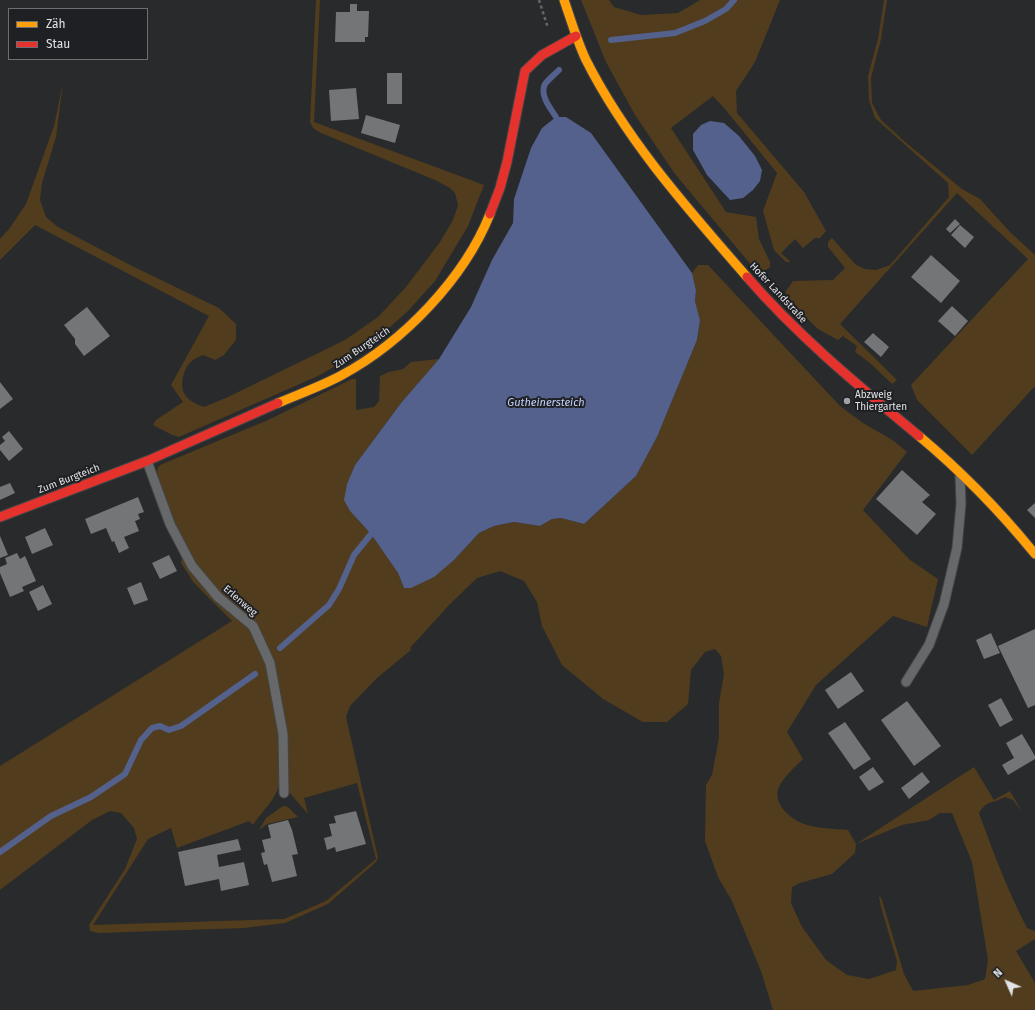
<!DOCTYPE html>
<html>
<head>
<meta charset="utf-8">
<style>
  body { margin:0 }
  #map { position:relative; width:1035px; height:1010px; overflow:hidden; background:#292a2c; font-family:"Fira Sans",sans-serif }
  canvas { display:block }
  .legend { position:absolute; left:8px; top:8px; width:140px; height:52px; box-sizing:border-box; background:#1f2023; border:1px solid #6d6e71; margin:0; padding:5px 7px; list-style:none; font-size:12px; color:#e2e3e6 }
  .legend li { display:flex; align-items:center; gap:8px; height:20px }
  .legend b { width:20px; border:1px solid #6d6e71 }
  .north { position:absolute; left:987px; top:962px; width:40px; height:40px; -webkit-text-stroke:3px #1f2023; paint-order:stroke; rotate:315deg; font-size:11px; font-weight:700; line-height:16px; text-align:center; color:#e2e3e6 }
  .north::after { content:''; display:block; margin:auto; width:14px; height:18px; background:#e2e3e6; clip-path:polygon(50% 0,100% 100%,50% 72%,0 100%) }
</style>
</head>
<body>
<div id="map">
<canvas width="1035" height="1010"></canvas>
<ul class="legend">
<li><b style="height:5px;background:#ff9f0a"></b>Zäh</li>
<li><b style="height:5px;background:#e5322d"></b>Stau</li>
</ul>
<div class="north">N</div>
</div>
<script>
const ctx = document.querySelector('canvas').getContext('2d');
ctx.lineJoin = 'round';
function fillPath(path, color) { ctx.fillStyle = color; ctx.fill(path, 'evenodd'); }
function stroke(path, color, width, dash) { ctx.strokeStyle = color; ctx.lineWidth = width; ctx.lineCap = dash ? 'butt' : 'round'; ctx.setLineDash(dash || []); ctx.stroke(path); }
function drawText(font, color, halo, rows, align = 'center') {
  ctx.font = font + ' "Fira Sans",sans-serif'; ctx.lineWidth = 4; ctx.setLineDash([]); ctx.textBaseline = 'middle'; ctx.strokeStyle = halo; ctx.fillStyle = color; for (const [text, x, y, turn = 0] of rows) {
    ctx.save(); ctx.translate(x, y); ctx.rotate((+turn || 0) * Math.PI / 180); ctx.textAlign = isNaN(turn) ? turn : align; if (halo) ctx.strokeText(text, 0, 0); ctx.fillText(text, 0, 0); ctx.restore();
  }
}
const green = new Path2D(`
  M316 0H320L314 122 484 185 468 226 435 281 409 310 381 335 349 358 318 376 179 437 172 435 153 425 156 420 183 402 171 385 209 316 35 225 0 260V239L9 229 26 204 54 126 63 83 56 137 42 183 40 200 46 217 58 227 132 266 219 308 236 324V340L224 355 215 360 203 355C191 360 186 364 183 377 179 394 189 402 204 407L228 397 345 340 378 317 406 287 440 242 453 220 458 205 455 193 450 188 435 180 321 133 313 128 310 122Z
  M581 0H609L614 7 641 15 678 13 700 0H780L755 62 736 91 737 113 804 192 826 231 820 238H815L803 248 795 239 781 253 791 262H786L774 250 763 211 777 173 725 109 713 96 671 128 726 212 756 217 759 239 770 262V267L762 273 757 272 675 174 635 115 606 62Z
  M884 0H887L881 39 871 78 872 103 881 120 904 141 962 189 980 199 1010 232 1035 255V386L972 455 917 400 911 385 1028 259 957 193 840 324 897 380 892 384 870 363 855 352 857 346 843 336 838 340 818 329 786 298V291L793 281 833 280 845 268 828 247V242L832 238 856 265 865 269 876 270 890 265 949 197 948 183 875 118 869 100 868 76 878 39Z
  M698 265H708L840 406 863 423 894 441 907 452 863 510 910 560 938 579 927 627 893 616 816 685 787 732 803 759C796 766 780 780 778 790 774 803 788 816 799 822 811 828 834 829 848 830L856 844 974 767 994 800 1010 791 1022 812 1013 800 1005 797C992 804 988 799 979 813 993 852 1008 891 1027 928L1035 931V939L1016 951 1035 983V1010H773L761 971 732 901 718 877 705 841 706 785 712 775 719 738V703L724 674 721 656 715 649 705 652 691 670 688 704 667 722H643L603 699 562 665 542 626 537 602 524 581 500 571 477 578 449 605 410 648 411 650 377 678 350 706 346 717 378 858 376 862 328 904 285 923 244 928 99 933 90 931 89 925 125 869 137 839 134 828 121 813 110 811 92 820 0 890V766L232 621 194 583 181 563 184 543 171 519 159 481 157 469 160 465 268 420 352 379H356V410L374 407 379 401 380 376 389 372 403 369 411 362 439 359 401 403 355 465 347 484 345 499 350 511 371 534 398 573 404 588 454 560 479 533 494 526 514 522 540 526 552 519 561 518 584 524 636 476 657 437 697 340 700 320 695 301 696 290 692 273ZM278 728 289 792 308 814 304 798 357 783 376 859 326 901 284 919 93 925 148 839 171 828 177 848 249 821 253 825C260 813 274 802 278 788 282 774 279 743 278 728ZM940 813H952L972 862 988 960 985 979 968 985 913 991 904 974 881 897H879L881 907 897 961 896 970 869 979 847 975 826 960 802 927 791 903 792 887 800 883 832 874 855 853 856 844 902 825 929 820Z
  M283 806 288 807 298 817 267 824 259 830 266 818Z`);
const water = new Path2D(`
  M556 117H566L591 133 692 273 696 290 695 301 700 320 697 340 657 437 636 476 584 524 561 518 552 519 540 526 514 522 494 526 479 533 454 560 434 577 411 588H404L398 573 371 534 350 511 344 500 347 484 355 465 401 403 439 359 471 307 492 260 513 223 514 199 531 148 542 128Z
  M710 121 724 123 739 136 755 156 762 170 760 181 753 190 743 198 730 200 707 175 693 150V134L701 125Z`);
const stream = new Path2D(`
  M611 40 675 33 705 21 726 9 734 0
  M556 117C551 109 539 95 545 84 549 79 555 74 559 70
  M280 648 329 605 339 589 354 555 371 534
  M0 852 51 816 91 797 125 774 141 740 152 728 160 726 169 730 181 726 255 674`);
const building = new Path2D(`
  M350 4H357V11H369L368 37H365V42H335L336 12H350Z
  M387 73H402V104H387Z
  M356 88 359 119 331 121 329 90Z
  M366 115 400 125 395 143 361 133Z
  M955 219 960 224 950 233 946 229Z
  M960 225 974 237 965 248 951 235Z
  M931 255 960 281 941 303 911 277Z
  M952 306 968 321 955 336 938 321Z
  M87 307 110 336 84 356 75 344V339L64 325Z
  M873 333 889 347 881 357 864 342Z
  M0 382 13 399 0 409Z
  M9 431 23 449 9 461 0 450V445L5 441 2 437Z
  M902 470 930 495 922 502 936 514 917 535 876 499Z
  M10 483 15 493 0 500V487Z
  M138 497 144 512 138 514 140 519 135 521 139 531 124 537 129 548 119 553 114 541 112 542 106 528 91 534 85 519Z
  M1035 503V518L1027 510Z
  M45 528 53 545 32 554 25 537Z
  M0 536 8 555 0 558Z
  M17 553 20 559 25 556 36 581 22 587 24 591 10 597 0 573V567L7 564 5 558Z
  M169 555 177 571 160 579 152 563Z
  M141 582 148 600 134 605 127 588Z
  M43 585 52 604 38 611 29 592Z
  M1035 629V705L1028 708 998 646Z
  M991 633 1000 653 984 659 976 640Z
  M851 672 864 691 838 709 825 690Z
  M1001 698 1013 720 1000 727 988 705Z
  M907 701 941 746 914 766 881 720Z
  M845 722 871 759 854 770 828 733Z
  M1022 734 1035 756V759L1008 775 1002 765 1014 758 1006 743Z
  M873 767 884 782 869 791 859 777Z
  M922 772 930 782 909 799 901 788Z
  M356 811 366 844 336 852 335 847 327 850 324 838 332 836 329 824 336 823 334 816Z
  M288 820 292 830 298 854 292 855 297 876 272 882 267 864 264 865 261 853 265 852 262 840 271 838 268 825Z
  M238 839 241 850 217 855 219 867 244 862 249 885 221 891 219 879 185 886 178 852Z`);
const path = new Path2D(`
  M539 0 548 28`);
const lane = new Path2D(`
  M147 461 170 524 192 566 218 597 253 626 270 663 283 734 284 793
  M906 682 929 645 944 604 957 548 961 504 960 476`);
const slow = new Path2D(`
  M564 0C571 20 577 41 586 60 627 141 688 209 747 277
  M278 403C299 394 322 386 342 375 403 342 464 279 490 214
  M919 436C962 472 1000 511 1035 554`);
const jam = new Path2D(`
  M490 214 500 188 507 162 525 71 542 55 576 36
  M747 277C799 337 859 386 919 436
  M0 517 147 461 278 403`);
const markers = [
  [847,401,4,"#a1a2a5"]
];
const streetNames = [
  ["Hofer Landstraße",778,293,47],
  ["Zum Burgteich",362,348,-34],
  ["Zum Burgteich",69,479,-21],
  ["Erlenweg",240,601,41]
];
const poiNames = [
  ["Abzweig",855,395],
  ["Thiergarten",855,407]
];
const waterNames = [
  ["Gutheinersteich",546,403]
];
fillPath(green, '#513d1d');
fillPath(water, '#53618c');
stroke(stream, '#53618c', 6);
fillPath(building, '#747577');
stroke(lane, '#444547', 11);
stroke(slow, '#444547', 11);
stroke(jam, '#444547', 11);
stroke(path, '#676768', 2.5, [3, 3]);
stroke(lane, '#676869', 9);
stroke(slow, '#ff9f0a', 9);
stroke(jam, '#e5322d', 9);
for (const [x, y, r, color] of markers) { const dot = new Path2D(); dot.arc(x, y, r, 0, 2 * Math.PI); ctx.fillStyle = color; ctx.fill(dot); stroke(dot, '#1f2023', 1.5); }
drawText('10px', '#e2e3e6', '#1f2023', streetNames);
drawText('10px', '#e2e3e6', '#1f2023', poiNames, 'left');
drawText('italic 11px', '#c2d1ff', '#1f2023', waterNames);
</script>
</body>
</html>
